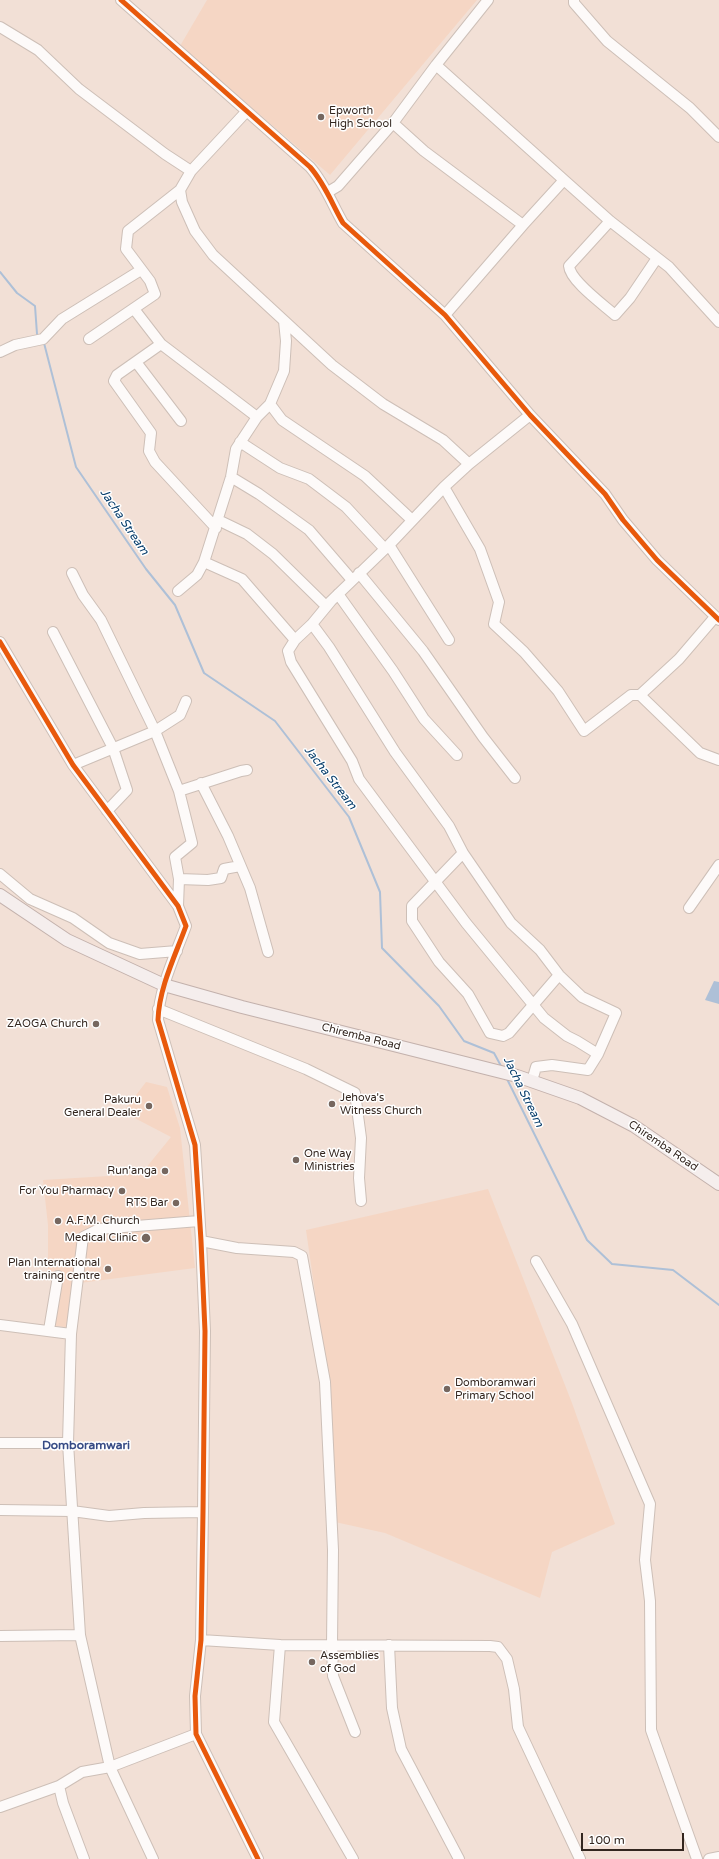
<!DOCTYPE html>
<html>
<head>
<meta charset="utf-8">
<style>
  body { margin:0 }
  #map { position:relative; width:719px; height:1859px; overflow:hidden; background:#f2e0d6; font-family:"Varela Round",sans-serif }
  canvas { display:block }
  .scale { position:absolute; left:581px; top:1833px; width:103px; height:18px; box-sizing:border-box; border:2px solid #33261f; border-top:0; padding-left:5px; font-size:12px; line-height:14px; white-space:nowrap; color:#33261f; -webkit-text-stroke:3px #fff; paint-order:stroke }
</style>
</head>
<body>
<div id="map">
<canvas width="719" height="1859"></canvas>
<div class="scale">100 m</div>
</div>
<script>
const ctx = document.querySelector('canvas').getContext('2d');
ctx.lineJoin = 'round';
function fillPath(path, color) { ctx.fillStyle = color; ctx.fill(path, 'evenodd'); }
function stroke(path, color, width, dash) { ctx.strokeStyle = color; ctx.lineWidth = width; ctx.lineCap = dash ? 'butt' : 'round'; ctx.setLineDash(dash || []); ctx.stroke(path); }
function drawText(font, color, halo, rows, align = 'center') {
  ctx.font = font + ' "Varela Round",sans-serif'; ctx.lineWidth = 3; ctx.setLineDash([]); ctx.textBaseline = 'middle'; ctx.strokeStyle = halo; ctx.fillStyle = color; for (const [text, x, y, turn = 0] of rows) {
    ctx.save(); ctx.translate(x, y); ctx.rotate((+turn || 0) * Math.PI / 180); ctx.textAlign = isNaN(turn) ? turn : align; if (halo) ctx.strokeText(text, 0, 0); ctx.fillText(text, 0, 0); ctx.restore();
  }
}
const built = new Path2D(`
  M207 0H477L330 175 180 46Z
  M146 1082 167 1087 180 1128 195 1268 80 1283 72 1328 44 1324 55 1272H48V1225L43 1180 141 1174 171 1137 123 1112Z
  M488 1189 572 1403 615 1524 552 1552 540 1598 385 1533 335 1522 327 1376 306 1230Z`);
const water = new Path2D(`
  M714 981 719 982V1004L705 1000Z`);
const stream = new Path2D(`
  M0 272 17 293 35 306 37 334 40 336
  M44 343 76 467 146 569 175 605 204 673 275 721 349 817 380 892 382 948 439 1006 464 1041 494 1053 501 1066
  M506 1077 587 1240 612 1264 673 1270 719 1305`);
const minor = new Path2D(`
  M121 0 310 167C325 184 332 204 343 223L445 315 530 415 605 494 623 520 657 560 719 620
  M574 0V3L607 41 690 108 719 137
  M0 27 38 50 79 89 165 154 191 171 246 112
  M393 123 424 151 523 225 564 180 436 65
  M191 171 180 190 182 202 195 231 213 255 332 365 383 404 443 440 469 464
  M564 180 610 221 669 267 719 322
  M328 192 338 186 393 123 436 65 488 0
  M610 221 569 266C570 281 604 305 615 315L630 298 657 258
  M134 309 161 344 257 417
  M445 315 523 225
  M89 339 155 294 150 281 126 249 128 231 180 190
  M161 344 117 375 114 381 151 433 149 451 155 462 216 528
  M0 352 15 345 43 339 62 319 141 270
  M136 362 181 421
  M270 404 282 420 365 476 412 520
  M530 415 469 464 444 487 389 545 331 601 312 624 295 640 288 651 291 662 352 761 359 779 466 923 544 1018 567 1036 577 1041 598 1054
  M240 442 280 468 309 479 346 507 385 549
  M231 477 259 494 309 530 352 580
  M444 487 480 549 499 602 494 624 524 652 558 691 584 731 631 695H640L679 659 715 617
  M218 520 247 534 273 554 326 606
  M389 545 449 640
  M204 562 242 579 295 640
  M72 573 83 595 101 620 155 731 179 791 192 843 175 857 179 879 178 906
  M359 573 423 651 483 737 515 778
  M178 591 197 575 204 562 231 477 236 449 257 417 270 404 284 371 286 341 284 321
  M338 594 393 671 424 719 457 755
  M312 624 329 647 395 752 449 826 463 853 511 923 540 950 559 975 582 997 616 1013 598 1054 588 1070 552 1065 536 1067 532 1081
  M53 632 113 748 127 790 107 811
  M0 642 73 765 178 906 186 926C175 956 159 988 158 1020L195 1145 201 1241 205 1331 203 1512 201 1640 195 1696 196 1734 258 1859
  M640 695 700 753 719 760
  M73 765 155 731 180 715 186 701
  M201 783 228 836 250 888 268 952
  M179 791 241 771 247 770
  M463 853 412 906V921L439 962 468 994 490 1033 503 1036 509 1033 559 975
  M0 874 30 899 73 918 109 943 140 954 177 951
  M179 879 208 880 221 878 224 869 240 866
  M689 908 719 865
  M158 1009 306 1069 355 1093 361 1138 359 1178 361 1201
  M201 1241 237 1248 294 1252 302 1256 325 1382 333 1550 332 1645 333 1676 355 1732
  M536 1261 572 1324 650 1504 645 1560 650 1601 651 1730 697 1859
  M0 1325 71 1334
  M49 1330 58 1276
  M0 1443H68
  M0 1510 72 1511 109 1516 144 1513 203 1512
  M0 1636 80 1635
  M201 1640 280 1645 490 1646 498 1647 507 1659 514 1689 518 1727 580 1859
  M280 1645 274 1722 353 1859
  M389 1645 392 1708 401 1749 459 1859
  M59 1786 63 1803 84 1859
  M0 1807 59 1786 82 1772 110 1767 196 1734
  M153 1859 110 1767 80 1635 68 1443 71 1334 83 1237 99 1229 199 1221
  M709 1859 719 1857`);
const major = new Path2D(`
  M0 895 67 940 164 985 242 1007 517 1076 580 1098 634 1126 719 1184`);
const cycleway = new Path2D(`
  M121 0 310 167C325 184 332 204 343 223L445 315 530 415 605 494 623 520 657 560 719 620
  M0 642 73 765 178 906 186 926C175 956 159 988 158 1020L195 1145 201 1241 205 1331 203 1512 201 1640 195 1696 196 1734 258 1859`);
const markers = [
  [321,117,4,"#76675f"],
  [96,1024,4,"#76675f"],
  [332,1104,4,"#76675f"],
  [149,1106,4,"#76675f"],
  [296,1160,4,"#76675f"],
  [165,1171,4,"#76675f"],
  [122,1191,4,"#76675f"],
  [176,1203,4,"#76675f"],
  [58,1221,4,"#76675f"],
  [146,1238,5,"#76675f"],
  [108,1269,4,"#76675f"],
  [447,1389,4,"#76675f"],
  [312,1662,4,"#76675f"]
];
const poiNames = [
  ["Epworth",329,111,"left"],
  ["High School",329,124,"left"],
  ["ZAOGA Church",88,1024],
  ["Jehova's",340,1098,"left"],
  ["Witness Church",340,1111,"left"],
  ["Pakuru",141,1100],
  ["General Dealer",141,1113],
  ["One Way",304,1154,"left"],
  ["Ministries",304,1167,"left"],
  ["Run'anga",157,1171],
  ["For You Pharmacy",114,1191],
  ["RTS Bar",168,1203],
  ["A.F.M. Church",66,1221,"left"],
  ["Medical Clinic",137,1238],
  ["Plan International",100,1263],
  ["training centre",100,1276],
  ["Domboramwari",455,1383,"left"],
  ["Primary School",455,1396,"left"],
  ["Assemblies",320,1656,"left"],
  ["of God",320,1669,"left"]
];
const streetNames = [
  ["Chiremba Road",361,1037,14],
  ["Chiremba Road",663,1146,34]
];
const waterNames = [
  ["Jacha Stream",124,522,56],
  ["Jacha Stream",330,778,52],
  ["Jacha Stream",523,1092,64]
];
const neighbourhoodNames = [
  ["Domboramwari",86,1446]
];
fillPath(built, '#f5d6c4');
fillPath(water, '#aec0d7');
stroke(stream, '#aec0d7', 2);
stroke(minor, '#cdbfb7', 12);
stroke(major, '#c3b1ac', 14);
stroke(minor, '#fdfaf9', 10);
stroke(major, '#f5eeed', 12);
stroke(cycleway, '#e8590c', 5);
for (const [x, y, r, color] of markers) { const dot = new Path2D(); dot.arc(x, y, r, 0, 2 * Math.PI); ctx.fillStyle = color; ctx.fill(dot); stroke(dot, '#fff', 1.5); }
drawText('11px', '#33261f', '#fff', poiNames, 'right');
drawText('11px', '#33261f', '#fff', streetNames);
drawText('italic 12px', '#093f6d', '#fff', waterNames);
drawText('bold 12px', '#374b85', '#fff', neighbourhoodNames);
</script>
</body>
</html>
